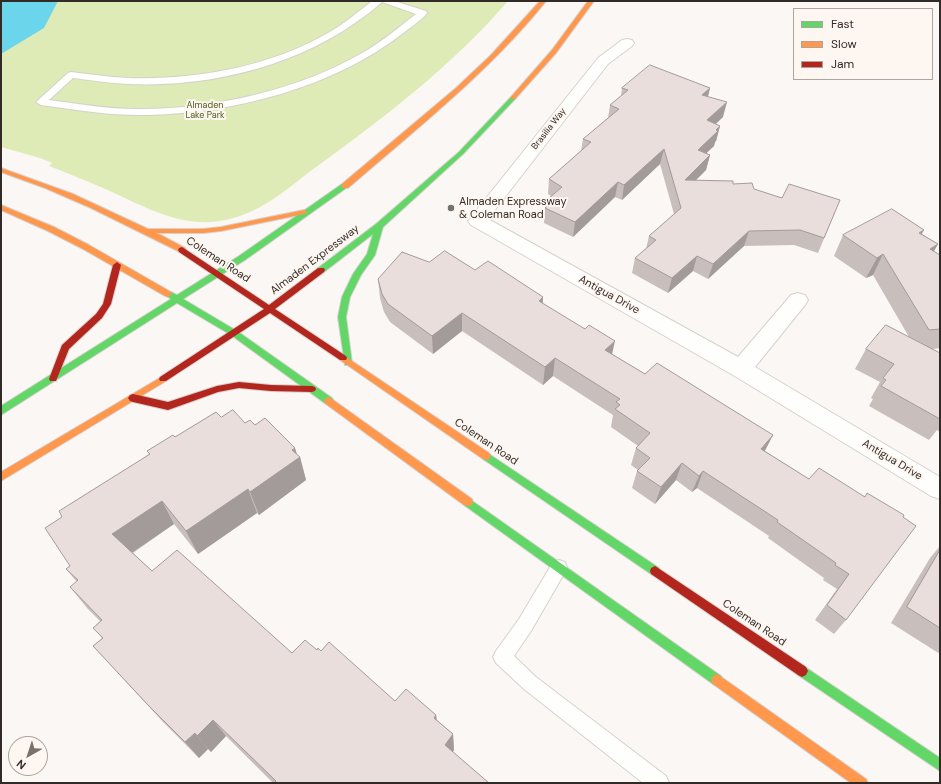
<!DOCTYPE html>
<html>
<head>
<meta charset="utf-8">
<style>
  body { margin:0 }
  #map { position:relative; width:941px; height:784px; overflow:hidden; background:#fbf7f4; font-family:"DM Sans",sans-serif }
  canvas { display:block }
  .frame { position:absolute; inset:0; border:2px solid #312a26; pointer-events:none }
  .legend { position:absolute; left:793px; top:8px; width:140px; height:72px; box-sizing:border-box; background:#fef6f1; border:1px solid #aca4a0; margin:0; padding:5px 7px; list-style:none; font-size:12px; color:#312a26 }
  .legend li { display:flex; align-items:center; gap:8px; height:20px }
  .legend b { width:20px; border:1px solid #aca4a0 }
  .north { position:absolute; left:8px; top:736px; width:40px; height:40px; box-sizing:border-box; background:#fef6f1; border:1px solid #aca4a0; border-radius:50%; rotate:219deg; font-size:11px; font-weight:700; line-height:16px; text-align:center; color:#312a26 }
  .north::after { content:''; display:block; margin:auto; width:14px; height:18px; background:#78726e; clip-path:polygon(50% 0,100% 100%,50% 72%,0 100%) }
</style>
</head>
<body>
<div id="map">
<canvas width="941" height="784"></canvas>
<div class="frame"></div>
<ul class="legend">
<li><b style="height:5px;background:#63d668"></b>Fast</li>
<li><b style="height:5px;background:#ff974d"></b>Slow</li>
<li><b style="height:5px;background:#b3261e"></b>Jam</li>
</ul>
<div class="north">N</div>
</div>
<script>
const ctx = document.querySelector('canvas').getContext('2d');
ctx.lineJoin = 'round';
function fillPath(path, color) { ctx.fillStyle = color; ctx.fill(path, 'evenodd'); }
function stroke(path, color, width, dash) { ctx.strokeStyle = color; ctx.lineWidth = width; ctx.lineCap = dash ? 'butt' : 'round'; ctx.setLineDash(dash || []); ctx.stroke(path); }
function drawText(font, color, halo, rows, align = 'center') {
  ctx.font = font + ' "DM Sans",sans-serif'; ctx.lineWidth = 4; ctx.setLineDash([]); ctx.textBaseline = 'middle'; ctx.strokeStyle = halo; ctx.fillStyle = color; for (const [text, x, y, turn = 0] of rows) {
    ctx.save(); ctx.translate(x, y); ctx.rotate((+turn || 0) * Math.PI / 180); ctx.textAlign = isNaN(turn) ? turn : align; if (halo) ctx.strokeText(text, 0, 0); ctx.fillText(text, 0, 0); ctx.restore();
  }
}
const green = new Path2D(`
  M1 1H508C453 65 386 116 319 165 298 180 275 201 252 211 235 219 217 223 199 222 165 220 133 201 103 188 85 180 67 173 49 166L52 163 40 158 1 147Z`);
const water = new Path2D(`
  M1 1H58L44 28 1 54Z`);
const lane = new Path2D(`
  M372 1H394L426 11 427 13C421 21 410 27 402 34 334 87 234 113 149 115 113 116 77 110 41 105L36 102 68 73 71 72C90 74 109 77 128 78 196 80 269 67 328 33 344 24 358 12 372 1ZM382 2 416 14C399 27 382 42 362 53 299 90 210 110 137 109 107 109 78 104 49 100L73 78C91 80 109 83 128 84 217 88 314 62 382 2Z
  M559 560 565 562 567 567 565 572 531 631 514 656 536 677 666 776 669 783H643L524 689 496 663 493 657 496 651 519 619 553 562Z`);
const street = new Path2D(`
  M627 39 632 40 634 43 632 46 608 64 488 219 738 357 791 295 798 293 805 295 808 300 805 305 755 367 940 477V499L931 496 733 375 471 225 468 221 471 217 598 58 622 40Z`);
const fast = new Path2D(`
  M513 96 516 98 515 99 463 154 383 227 375 255 361 275 350 297 346 317 352 363 351 365H345L338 317 342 297 353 274 367 254 373 234 324 272H318L317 270 318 268 376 224 459 152 511 97Z
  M342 184H345L349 186 245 260 183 299 237 331 332 398 334 401 332 404H326L231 335 177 303 1 415V406L171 299 164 294 165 292H171L177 295 239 256Z
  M486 452 659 568 660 571 659 574 655 576 651 574 483 459 481 456 483 453Z
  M468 498 721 676 723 680 721 684 717 686 713 684 464 505 463 502 464 499Z
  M802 665 940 758V771L798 675 796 671 798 667Z`);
const slow = new Path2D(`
  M540 1H546C489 72 416 129 348 188H342V184L456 88 491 55Z
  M588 1H594L556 53 515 99H511V97L552 50Z
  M1 168 73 194 148 229H203L221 227 304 210 308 212 304 214 221 231 203 233H157L185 248 186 250 182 253 91 208 45 188 1 172Z
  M1 205 54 227 89 245 171 292 172 294 168 297 165 296 83 249 48 231 1 210Z
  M343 355 489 453 491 456 489 459 486 460 483 459 340 360 339 358 340 356Z
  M163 376 166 377 167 379 166 381 1 481V472Z
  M329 397 472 499 473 502 472 505 468 506 464 505 326 404 324 401 326 398Z
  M717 674 866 779 868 783H851L713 684 711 680 713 676Z`);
const jam = new Path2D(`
  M182 247 269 305 318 268H324L325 270 324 272 275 309 346 356 347 358 346 360H340L270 313 166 381H160L159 379 160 377 264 309 179 252 178 250 179 248Z
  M117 262 121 265 111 304 102 318 69 349 56 381H50L49 379 62 345 96 314 103 304 113 265Z
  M239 382 271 385 312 386 315 387 316 389 315 391 312 392 271 391 239 388 218 392 168 410 133 402 130 401 128 398 130 395 133 394 168 402 217 386Z
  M655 566 806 667 808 671 806 675 802 677 798 675 651 574 650 571 651 568Z`);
const wall = new Path2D(`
  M622 88H710L708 97 723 117 716 124 720 126 716 141 715 142 714 146 706 153 710 155 706 170 696 180 733 184 782 198 840 200 818 253 794 245 744 246 708 279 693 271 668 293 632 273 635 258 646 249 649 236 674 214 660 164 622 200 615 197 573 237 544 223 545 208 548 206V199L551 196 548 194 549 179 581 151 583 139 608 118 610 105 621 96Z
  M922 234 938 244 934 251 940 255V348L932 349 940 353V432L937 430 929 440 869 406 873 399 871 398 880 382 855 369 866 349 909 337 873 275 866 278 834 256 843 235Z
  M429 262 475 270 543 297V303L612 354 645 374 773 435 765 451 809 479 865 497 846 620 834 634 815 620 837 589 823 580 824 578 768 538 769 536 697 488 692 492 676 480 655 504 632 488 637 471 638 470 631 465 636 448 638 446 611 427 613 415 553 376 543 385 462 331 433 354 390 322 384 312 380 298 378 279Z
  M221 417 255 425 295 448 296 454 300 457 306 480 259 515 257 513 198 554 174 524 133 553 152 571 292 653 317 650 321 651 395 701 436 715 437 720 453 734 454 750 453 752 489 783H273L226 736 211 752 208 749 199 758 163 722 93 646 102 638 93 628 100 621 87 608 70 587 77 582 66 569 70 566 62 517 149 454 147 451 175 437Z
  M940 546V654L891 623 930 558Z`);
const shadedWall = new Path2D(`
  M710 88 706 103 702 95Z
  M727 102 723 117 703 135 707 120Z
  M720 126 716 141 715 142 714 146 694 165 698 150Z
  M664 149 660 164 622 200 624 185Z
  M710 155 706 170 681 195 685 180Z
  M618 182 615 197 573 237 575 222Z
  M924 230 913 250 919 233Z
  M749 231 744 246 708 279 713 264Z
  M938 244 926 265 930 249Z
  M883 254 873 275 866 278 877 258Z
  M697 256 693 271 668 293 672 278Z
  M543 297 542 316 539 301Z
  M462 313V331L433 354 432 336Z
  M615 341 611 359 605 350Z
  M555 358 553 376 543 385 545 367Z
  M773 435 764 452 761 449Z
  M295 448 298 458 300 457 306 480 259 515 250 492 292 450Z
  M682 463 676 480 655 504 661 487Z
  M703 471 697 488 692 492 699 476Z
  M248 489 257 513 198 554 186 531Z
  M162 501 174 524 127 556 112 534Z
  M436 715 438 731 434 718Z
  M213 720 226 736 211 752 197 736Z
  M195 733 208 749 199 758 185 742Z
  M453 734 454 750 446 760 445 745Z`);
const building = new Path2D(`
  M650 65 710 88 702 95 727 102 707 120 720 126 716 130 718 131 698 150 710 155 685 180 733 181V184L752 183 754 189 782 198 789 184 840 200 824 238 800 230 749 231 713 264 697 256 672 278 635 258 656 240 649 236 681 208 664 149 624 185 618 182 575 222 545 208 553 201 548 199 562 187 549 179 591 142 583 139 619 109 610 105 628 90 622 88Z
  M892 209 924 230 919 233 938 244 930 249 940 255V329L929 330 883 254 877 258 843 235Z
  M445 251 475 270 488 261 543 297 539 301 585 329 589 325 615 341 605 350 645 374 657 363 773 435 761 449 809 479 819 468 865 497 867 493 904 515 903 517 916 526 846 620 827 605 849 574 835 565 836 563 777 522 778 520 703 471 699 476 682 463 661 487 637 471 650 458 636 448 650 433 615 409 620 405 616 402 620 399 555 358 545 367 462 313 432 336 388 304 382 294 378 279 402 252 429 262Z
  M886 325 940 353V419L881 386 886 380 883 378 894 364 866 349Z
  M233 410 245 423 250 420 255 425 265 418 295 448 292 450 300 457 250 492 248 489 186 531 162 501 112 534 152 571 177 550 292 653 305 640 317 650 318 648 321 651 329 642 395 701 406 689 436 715 434 718 453 734 445 745 489 783H274L276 781 213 720 197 736 195 733 185 742 148 705 93 646 103 638 93 628 102 620 70 587 78 580 66 569 70 566 45 528 62 517 59 511 150 454 147 451 173 435 175 437 216 412 221 417Z
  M940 550V628L907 607Z`);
const markers = [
  [451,208,4,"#78726e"]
];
const farParknames = [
  ["Almaden",205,106],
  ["Lake Park",205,116]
];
const farStreetnames = [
  ["Brasilia Way",549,129,-52]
];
const poiNames = [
  ["Almaden Expressway",459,202],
  ["& Coleman Road",459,215]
];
const streetNames = [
  ["Coleman Road",218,260,33],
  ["Almaden Expressway",315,260,-37],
  ["Antigua Drive",609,295,29],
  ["Coleman Road",486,442,34],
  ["Antigua Drive",892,460,31],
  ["Coleman Road",754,623,34]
];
fillPath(green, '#deebb7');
fillPath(water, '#6ad5eb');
stroke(lane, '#d6d1cd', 2);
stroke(street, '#d6d1cd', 2);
stroke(fast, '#d6d1cd', 2);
stroke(slow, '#d6d1cd', 2);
stroke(jam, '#d6d1cd', 2);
fillPath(lane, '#fefefd');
fillPath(street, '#fefefd');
fillPath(fast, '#63d668');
fillPath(slow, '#ff974d');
fillPath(jam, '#b3261e');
fillPath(wall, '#c8bfbd');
fillPath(shadedWall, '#a39b9a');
fillPath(building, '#e9dedc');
stroke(building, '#a39b9a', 1);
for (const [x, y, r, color] of markers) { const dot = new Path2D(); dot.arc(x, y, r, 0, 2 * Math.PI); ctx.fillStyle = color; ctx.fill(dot); stroke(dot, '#fef6f1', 1.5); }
drawText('9px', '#4e5e19', '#fef6f1', farParknames);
drawText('9px', '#312a26', '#fef6f1', farStreetnames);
drawText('11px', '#312a26', '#fef6f1', poiNames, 'left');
drawText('11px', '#312a26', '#fef6f1', streetNames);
</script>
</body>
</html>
